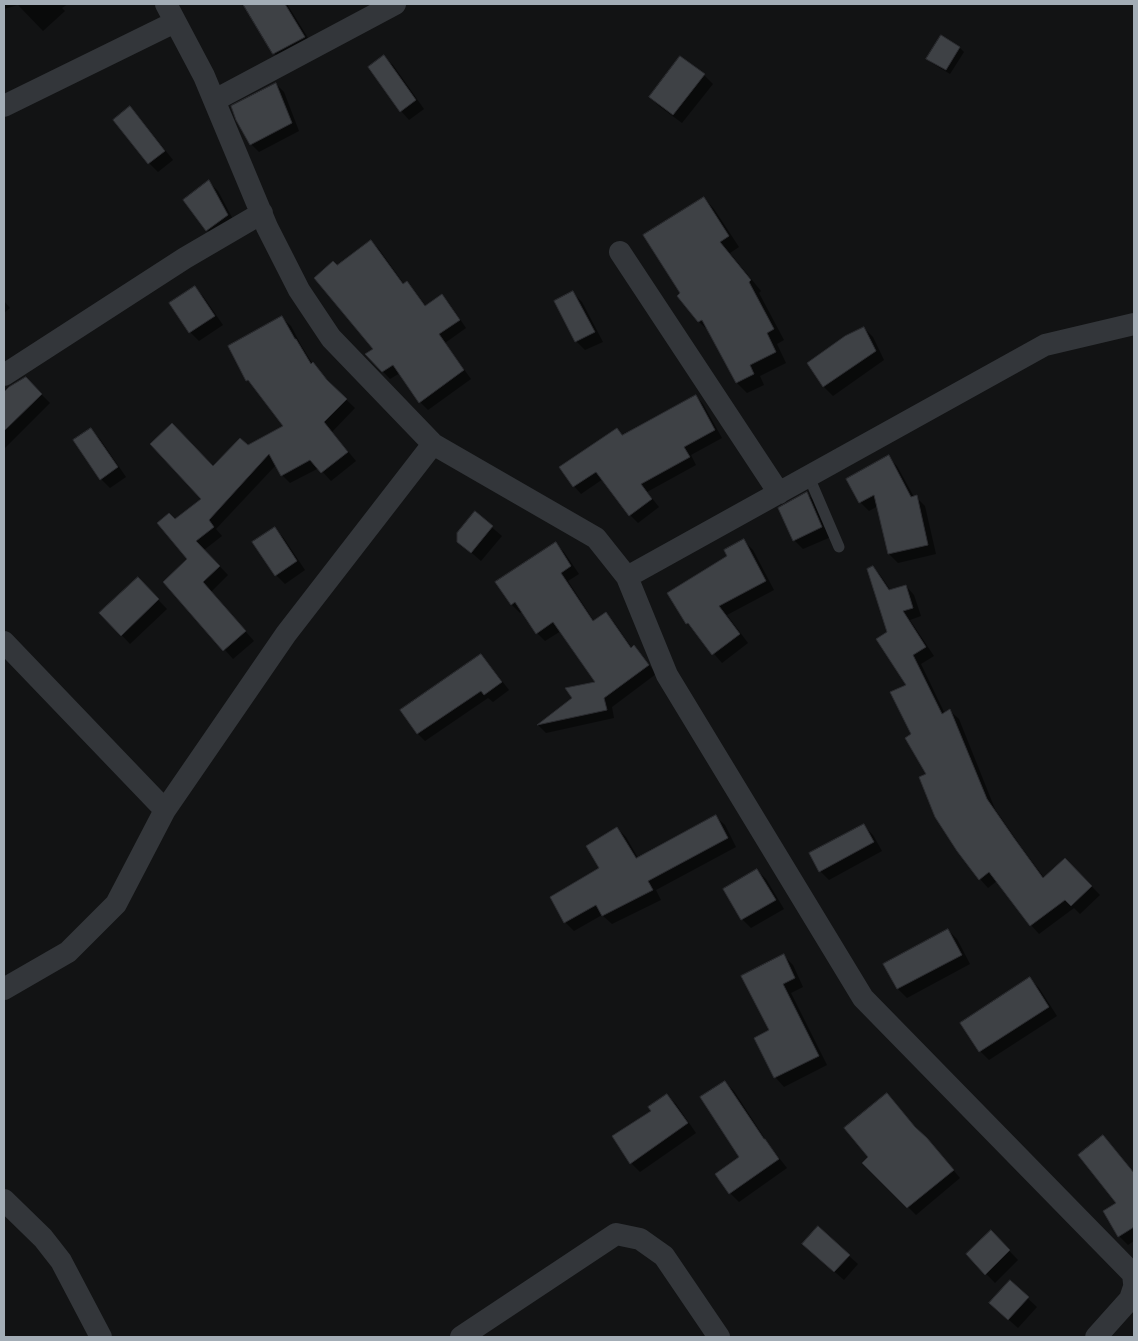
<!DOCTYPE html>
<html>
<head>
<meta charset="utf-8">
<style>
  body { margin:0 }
  #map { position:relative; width:1138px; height:1341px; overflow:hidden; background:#121314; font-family:Inter,sans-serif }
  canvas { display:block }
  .frame { position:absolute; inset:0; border:5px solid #a3adb6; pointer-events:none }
</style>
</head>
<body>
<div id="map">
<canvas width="1138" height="1341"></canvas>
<div class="frame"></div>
</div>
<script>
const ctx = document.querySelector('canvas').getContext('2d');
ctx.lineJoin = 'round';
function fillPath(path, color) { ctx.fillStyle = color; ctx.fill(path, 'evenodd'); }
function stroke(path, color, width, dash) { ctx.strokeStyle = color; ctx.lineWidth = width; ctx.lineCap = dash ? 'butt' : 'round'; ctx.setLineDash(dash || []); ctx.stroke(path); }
const shadow = new Path2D(`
  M4 4H68L62 8 65 11 43 31 18 5 4 9Z
  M260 4H287L313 46 283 62 274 53 249 11Z
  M941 37 960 48 964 52 950 74 932 63 928 58Z
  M384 57 393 65 424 109 409 120 401 111Z
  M704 75 713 84 682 123 659 106 650 97Z
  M276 84 284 92 299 131 259 152 251 144Z
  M130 108 139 117 173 160 158 172 149 163Z
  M209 182 218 191 236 225 216 239 207 230Z
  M704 198 714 209 739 247 730 253 761 291 759 293 784 340 777 344 786 363 760 376 764 385 747 393 737 383 710 332 699 322 679 296 682 294Z
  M371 241 379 249 404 284 407 282 414 290 426 306 442 296 449 303 466 328 445 343 471 379 428 410 420 402 400 373 390 379 367 355 375 350 337 266Z
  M194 287 203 296 223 325 199 341 190 332Z
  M573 293 582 302 603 342 585 350 576 341Z
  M4 301 10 308 4 313Z
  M282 318 291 326 301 345 312 363 335 389 355 408 332 432 356 461 331 481 319 468 290 483 282 475 276 465 216 529 222 536 204 550 228 575 211 592 254 641 233 659 165 582 188 559 175 521 203 499 214 468 247 446 285 427 256 389 247 380Z
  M864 328 873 337 884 360 833 396 824 387 809 364Z
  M25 378 50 403 4 449V394L10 388Z
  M696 396 703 404 722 438 691 455 696 465 647 492 659 507 638 523 630 515 603 479 581 494 574 486 617 429 623 436Z
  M91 430 100 439 126 477 110 488 101 479Z
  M888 457 897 466 914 497H916L925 506 936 554 898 563 889 554 878 506 869 511 860 502Z
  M807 494 816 502 831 537 803 549 794 540Z
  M475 513 502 536 481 561 458 541Z
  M274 528 283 537 305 570 285 584 276 575Z
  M744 541 753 550 774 590 727 615 748 643 722 663 687 623 729 556Z
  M556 544 564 552 579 574 568 581 594 621 606 614 614 622 632 648 634 647 642 655 656 674 612 707 614 718 546 733 538 725 597 682 561 631 545 641 537 633 523 611 520 613 512 605Z
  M873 567 881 576 891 591 906 586 914 595 921 616 910 620 934 656 921 664 945 714 950 711 959 719 995 809 1022 848 1045 879 1065 859 1100 895 1080 914 1074 908 1039 934 1031 925 997 881 988 888 980 879 928 774 912 735 908 685 889 632Z
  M138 579 167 609 130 644 101 613Z
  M481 656 488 663 509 690 493 702 488 698 425 741 418 734Z
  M716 817 725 825 736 847 656 890 661 900 612 924 602 915 574 931 565 922 551 898 601 869 617 828 626 837 638 858Z
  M864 826 873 835 882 851 829 880 820 871Z
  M757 870 766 879 784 909 751 928 742 919Z
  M948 930 957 939 970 964 907 998 898 989 885 964Z
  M784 956 793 965 803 987 791 993 827 1065 784 1087 776 1078 756 1039 771 1031Z
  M1030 979 1039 988 1057 1016 989 1060 980 1051 962 1023Z
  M725 1082 734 1091 769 1145 787 1168 739 1202 730 1193 741 1157Z
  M667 1095 676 1104 696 1133 640 1172 631 1163 652 1112Z
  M919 1133 934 1147 960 1178 916 1215 864 1163Z
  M1103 1137 1112 1146 1134 1173V1241L1128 1245 1119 1236 1118 1204Z
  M991 1232 1018 1260 995 1283 967 1254Z
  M813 1253 849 1256 858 1264 844 1280Z
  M1010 1282 1037 1307 1018 1328 1000 1312Z`);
const building = new Path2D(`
  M243 4H285L305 37 273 54Z
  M941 35 960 47 946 70 926 59Z
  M384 55 416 100 400 112 368 67Z
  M680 56 705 74 673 115 649 97Z
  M276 83 292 123 250 145 236 120 231 106Z
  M130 106 165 151 148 164 113 120Z
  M209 180 228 215 206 231 183 200Z
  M704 197 729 236 720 242 751 280 749 282 774 329 767 333 776 352 750 365 754 374 736 383 702 320 698 322 677 296 680 293 643 235Z
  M371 240 403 284 407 281 425 306 442 294 460 320 439 334 464 370 419 403 393 365 382 372 365 354 373 349 314 278 333 261 337 265Z
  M195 286 215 316 189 333 169 303Z
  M573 291 595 332 575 342 554 301Z
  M282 316 295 339H296L311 364 313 362 327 380 347 399 324 422 348 452 321 473 310 460 281 476 269 454 209 520 214 527 196 541 220 566 203 582 246 631 223 651 163 582 187 559 157 523 169 513 175 519 201 499 150 444 172 423 213 466 240 438 248 445 283 426 248 380 246 381 228 346Z
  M864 327 876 351 823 387 807 363 845 336Z
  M26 377 42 394 4 431V392L9 387Z
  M696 395 715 430 684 447 690 457 641 484 652 499 629 516 596 472 573 487 559 467 617 428 622 435Z
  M91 428 118 467 100 480 73 440Z
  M889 455 911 497 917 495 928 545 888 554 874 495 859 503 846 479Z
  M807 492 822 527 793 541 778 508Z
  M475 511 493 526 471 553 457 542V533Z
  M275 527 297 561 275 576 252 542Z
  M744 539 766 581 719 606 740 634 712 655 688 623 686 624 667 593 727 556 724 550Z
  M556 542 571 566 561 573 593 621 606 612 631 648 634 645 649 665 604 698 607 710 537 725 572 698 565 688 595 682 553 622 536 634 515 602 511 605 495 582Z
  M873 566 889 590 906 585 913 608 903 611 926 647 913 655 942 714 950 709 987 799 1014 838 1043 878 1065 858 1092 886 1071 906 1065 900 1030 926 989 872 979 880 957 851 935 817 919 777 926 774 905 738 911 734 890 692 906 685 876 639 887 632 867 569Z
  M138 577 159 599 121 636 99 613Z
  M481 654 502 682 484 695 481 691 417 734 400 710Z
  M716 815 728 838 648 881 653 890 602 916 596 905 564 923 550 897 599 868 586 846 617 827 636 858Z
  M864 824 874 842 819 872 809 853Z
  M757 869 776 900 741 920 723 889Z
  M948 929 962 955 897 989 883 964Z
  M784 954 795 978 783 984 819 1056 774 1078 754 1038 769 1030 741 976Z
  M1030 977 1049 1007 979 1052 960 1023Z
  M725 1081 764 1139H765L779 1159 729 1194 715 1174 739 1157 700 1097Z
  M887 1093 915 1127 927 1138 954 1170 907 1208 862 1163 868 1157 844 1128Z
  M667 1094 688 1123 630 1164 612 1136 651 1111 648 1107Z
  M1103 1135 1134 1173V1227L1118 1237 1103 1211 1116 1203 1078 1155Z
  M818 1226 850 1255 834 1272 802 1244Z
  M991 1230 1010 1250 985 1275 966 1254Z
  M1010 1280 1029 1297 1008 1320 989 1303Z`);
const service = new Path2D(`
  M809 477 839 547`);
const minor = new Path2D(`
  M166 4 204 76 267 227 299 290 331 338 433 444 596 538 627 577 667 675 863 998 1133 1274 1134 1283
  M215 100 395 4
  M4 106 175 22
  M620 252 779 493
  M4 375 185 258 262 213
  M627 577 1045 345 1134 324
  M4 642 165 810 116 904 68 952 4 989
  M165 810 286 634 433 444
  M4 1200 43 1238 61 1261 101 1337
  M461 1337 616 1234 640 1239 664 1256 719 1337
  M1096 1337 1130 1299 1134 1287`);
fillPath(shadow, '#0007');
fillPath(building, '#3e4145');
stroke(building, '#2c2d31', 1);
stroke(service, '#33363a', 11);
stroke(minor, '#33363a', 22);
</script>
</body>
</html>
